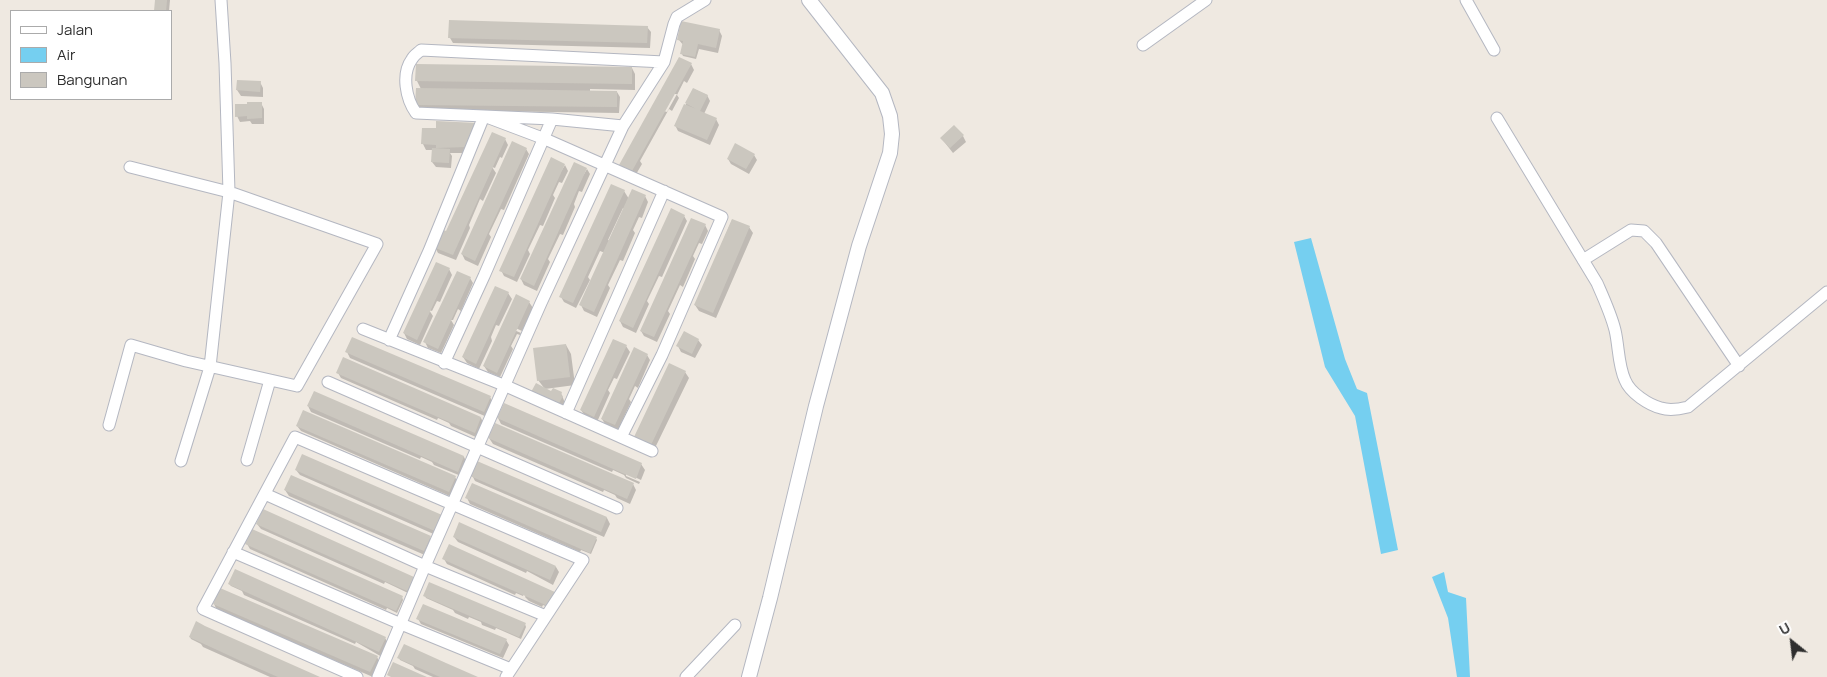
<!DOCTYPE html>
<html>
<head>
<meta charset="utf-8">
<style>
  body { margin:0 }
  #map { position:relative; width:1827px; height:677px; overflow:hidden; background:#efe9e1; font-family:Manrope,sans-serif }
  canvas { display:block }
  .legend { position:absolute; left:10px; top:10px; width:162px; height:90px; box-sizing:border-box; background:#fff; border:1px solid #ababab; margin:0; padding:6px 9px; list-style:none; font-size:15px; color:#2e2e2e }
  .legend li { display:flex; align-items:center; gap:10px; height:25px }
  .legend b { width:25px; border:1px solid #ababab }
  .north { position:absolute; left:1767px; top:617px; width:50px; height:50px; -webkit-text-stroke:4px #fff; paint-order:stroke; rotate:331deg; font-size:14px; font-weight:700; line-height:20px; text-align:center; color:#2e2e2e }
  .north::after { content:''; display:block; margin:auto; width:18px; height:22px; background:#2e2e2e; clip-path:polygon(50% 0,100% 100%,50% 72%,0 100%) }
</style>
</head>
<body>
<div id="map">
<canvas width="1827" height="677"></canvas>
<ul class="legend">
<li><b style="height:6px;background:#fff"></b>Jalan</li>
<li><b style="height:14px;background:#75cff0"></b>Air</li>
<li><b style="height:14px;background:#cbc7bf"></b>Bangunan</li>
</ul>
<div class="north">U</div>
</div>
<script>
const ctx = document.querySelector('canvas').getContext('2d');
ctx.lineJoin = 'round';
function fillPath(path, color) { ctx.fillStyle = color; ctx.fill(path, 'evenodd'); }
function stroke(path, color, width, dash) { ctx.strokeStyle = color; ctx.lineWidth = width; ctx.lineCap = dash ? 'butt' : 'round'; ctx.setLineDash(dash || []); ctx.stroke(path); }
const water = new Path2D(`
  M1311 238 1345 359 1357 389 1367 393 1398 550 1381 554 1355 416 1325 367 1294 242Z
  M1444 572 1448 592 1466 598 1470 677H1457L1448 618 1432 577Z`);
const shadow = new Path2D(`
  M157 0H170L169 11H156Z
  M647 27 651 32 650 48 453 43 450 38Z
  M719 30 722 36 718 53 699 49 696 59 683 56 682 54 684 46 679 40Z
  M691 64 694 70 687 83 684 81 677 95 679 98 672 111 669 109 640 161 642 164 635 176 624 170 621 165ZM674 94H677L667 112 664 111Z
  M632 68 635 74V90L590 89V91L617 92 620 97 619 113 420 110 416 104 421 89 417 81Z
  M238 81 260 82 263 88V97L241 96 237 90Z
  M694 89 707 95 710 101 704 114 716 119 719 125 710 145 678 131 675 125Z
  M261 103 264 109V124H252L250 121 240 122 237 116Z
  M476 124 468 153H450L452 156 451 168 436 167 432 162 433 150H426L423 144V129H437Z
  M963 136 966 142 953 153 942 139Z
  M505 139 508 145 502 158 500 157 495 168 492 167 496 173 483 201 480 199 469 225 470 228 456 260 438 253 435 247 447 233Z
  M526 149 529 154 504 210 501 209 489 234 491 237 478 266 465 260 462 254Z
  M754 155 757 160 749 174 731 164 728 159Z
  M565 165 568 171 562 183 559 182 553 195 555 198 543 226 540 225 528 250 530 254 517 282 504 276 501 270Z
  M587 169 590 174 582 192 579 191 574 204 575 207 563 235 560 234 548 259 550 262 537 291 524 285 521 279Z
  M624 191 629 199 645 196 648 202 642 218 639 217 633 230 635 233 623 261 620 260 608 285 610 288 597 317 584 311 581 305 605 253 600 251 588 277 590 280 576 308 564 302 561 297ZM623 208 625 209 611 241 608 240Z
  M684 216 687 221 662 277 659 276 647 301 649 304 636 333 623 327 620 321Z
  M732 220 749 227 753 233 716 318 699 311 695 305Z
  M705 225 708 231 702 244 699 243 693 256 695 259 683 287 680 285 668 311 670 314 657 342 644 336 641 331Z
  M449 269 452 275 440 302 437 301 432 311 429 310 433 316 420 345 407 339 404 333Z
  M470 278 473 283 461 311 458 309 453 320H451L454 325 441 353 428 348 425 342Z
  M508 293 512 299 499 326 496 325 491 337 492 341 479 369 467 363 463 357Z
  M517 296 529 302 533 308 522 331 507 324V327L521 333 520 335 517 334 511 346 513 349 500 377 488 372 484 366Z
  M698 340 702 345 695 358 681 352 678 346Z
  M566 345 571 354 575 385 545 389 552 392 561 393 565 403 561 410 538 380Z
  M626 346 630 352 617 379 614 378 608 390 610 393 597 422 585 416 581 410Z
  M347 352 490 397 493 403 487 417 350 358Z
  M647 355 650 360 638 388 635 386 629 399 631 402 618 430 605 424 602 419Z
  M685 372 689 378 654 450 636 437Z
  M338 373 481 418 484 424 478 438 451 426 449 423 438 418 437 420 341 378Z
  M308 406 464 457 467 463 461 476 434 465 432 462 421 457 420 459 311 412Z
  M498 418 641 464 645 470 641 480 626 473V476L640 482 639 484 626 478 624 475 613 470 612 472 501 424Z
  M297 426 455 477 458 483 452 497 301 431Z
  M489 438 633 484 636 490 630 504 617 498 615 495 604 490 603 492 493 444Z
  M296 470 441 516 438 536 300 475Z
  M472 475 607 518 610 524 604 537 475 481Z
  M285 490 430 537 433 542 427 556 289 496Z
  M467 498 596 538 597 540 591 554 581 550 580 552 470 504Z
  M257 524 413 578 414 580 408 593 385 582 384 584 261 529Z
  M454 537 556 567 559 572 553 585 527 571 526 573 458 542Z
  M247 544 402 597 403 600 397 613 387 608 386 610 250 549Z
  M444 559 529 582 523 596 516 593 515 595 447 564Z
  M532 582 552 609 543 605 542 607 529 601 525 597Z
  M229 584 385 638 388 643 382 657 356 642 355 644 244 595 242 591 231 586Z
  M425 596 525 624 526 627 521 639 496 628 495 630 482 625 481 622 469 617 468 619 455 613 453 610 426 598Z
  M214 604 377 657 380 663 373 677 217 610Z
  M418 619 506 640 509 645 503 658 421 624Z
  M190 637 317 677H270L203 647 201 644 191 639Z
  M399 658 475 677H433L415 669 413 666 400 660Z`);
const building = new Path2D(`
  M155 0H167L166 11H154Z
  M449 20 648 26 647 43 448 38Z
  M681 21 720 29 716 48 698 44 695 57 680 54 683 41 677 40Z
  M679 57 692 63 632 171 619 165Z
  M416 64 632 67V84L415 81Z
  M237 80 261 81 260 92 236 90Z
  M416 88 617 91V107L415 105Z
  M693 88 708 95 700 111 717 118 707 140 674 126 684 104 696 109 685 103Z
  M247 102H262V118L247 119V116L235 117V104H247Z
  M436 121 477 123 465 147 436 148V145L421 144 422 128H436Z
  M954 125 964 135 950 148 940 138Z
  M492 132 506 138 453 255 433 247 441 229 446 231Z
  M512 141 527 148 475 261 461 254Z
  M735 143 755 154 746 169 727 159Z
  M432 148 450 149 449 163 431 162Z
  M551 157 565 164 514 277 499 271Z
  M574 162 587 168 534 286 520 279Z
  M611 184 625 190 573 303 559 297Z
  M632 189 646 195 594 312 579 305Z
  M671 208 685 215 633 328 619 321Z
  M691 218 706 224 654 337 640 331Z
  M732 219 750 226 713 313 694 305Z
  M436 262 450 268 417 340 403 333Z
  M457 271 471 277 438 349 423 342Z
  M495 286 509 292 476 364 462 357Z
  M516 294 530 301 497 373 483 366Z
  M684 331 699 339 692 354 676 346Z
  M352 337 491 396 484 412 345 352Z
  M613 339 627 345 594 417 580 410Z
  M566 344 570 377 537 381 533 348Z
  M634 347 648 354 615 425 601 419Z
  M343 357 481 417 475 433 336 373Z
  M669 363 686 371 651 445 634 437Z
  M536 383 551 391 553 388 562 392 561 395 563 396 558 405 531 392Z
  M314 391 464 456 458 472 307 406Z
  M504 403 642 463 636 479 497 418Z
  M303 410 456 476 449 492 296 426Z
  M495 423 634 483 627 499 488 438Z
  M302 454 442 515 435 531 295 470Z
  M477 461 607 517 601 532 470 476Z
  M291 475 431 536 424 551 284 490Z
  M472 483 597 537 590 553 465 498Z
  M263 509 414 577 407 591 256 524Z
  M459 522 556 566 550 580 453 537Z
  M252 529 403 596 396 611 245 544Z
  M449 544 557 593 550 607 442 559Z
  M235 569 386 637 379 652 228 584Z
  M429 582 526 623 519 637 423 596Z
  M220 588 378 656 370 672 213 604Z
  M423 604 507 639 500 654 416 619Z
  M196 621 205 626 320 677H278L239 660 189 637Z
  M404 644 446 663 478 677H440L397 658Z
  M393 662 420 674 427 677H391L387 675Z`);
const minor = new Path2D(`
  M1466 0 1494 50
  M1143 45 1206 0
  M1497 118 1597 283C1604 299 1611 314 1615 330 1619 347 1618 365 1625 380 1630 393 1649 405 1661 408 1670 411 1680 409 1688 407L1827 292
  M623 126 552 119 416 113C406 99 401 74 412 59 414 55 418 53 421 50L664 62
  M1583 260 1631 230 1644 231 1656 243 1739 366
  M363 329 506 386 652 451
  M389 340 429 251 484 116 545 139 722 217 662 355 621 437
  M444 363 484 276 552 119
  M328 382 617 508
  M566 413 664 191
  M109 425 131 345 186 361 297 386 377 244 229 192 130 167
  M247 460 270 380
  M181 461 210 367 229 192 225 63 221 0
  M265 494 425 566 546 616
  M233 552 401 624 511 669
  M357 677 203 609 295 437 583 560 506 677
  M378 677 425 566 541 303 623 126 664 62 674 24 677 17 705 0
  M686 677 735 625`);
const tertiary = new Path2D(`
  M749 677 770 598 816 406 859 246 890 153 892 134 890 116 882 93 809 0`);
fillPath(water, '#75cff0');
fillPath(shadow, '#0003');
fillPath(building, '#cbc7bf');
stroke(minor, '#b4b7c1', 13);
stroke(tertiary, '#b4b7c1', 16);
stroke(minor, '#fff', 11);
stroke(tertiary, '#fff', 14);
</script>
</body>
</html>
